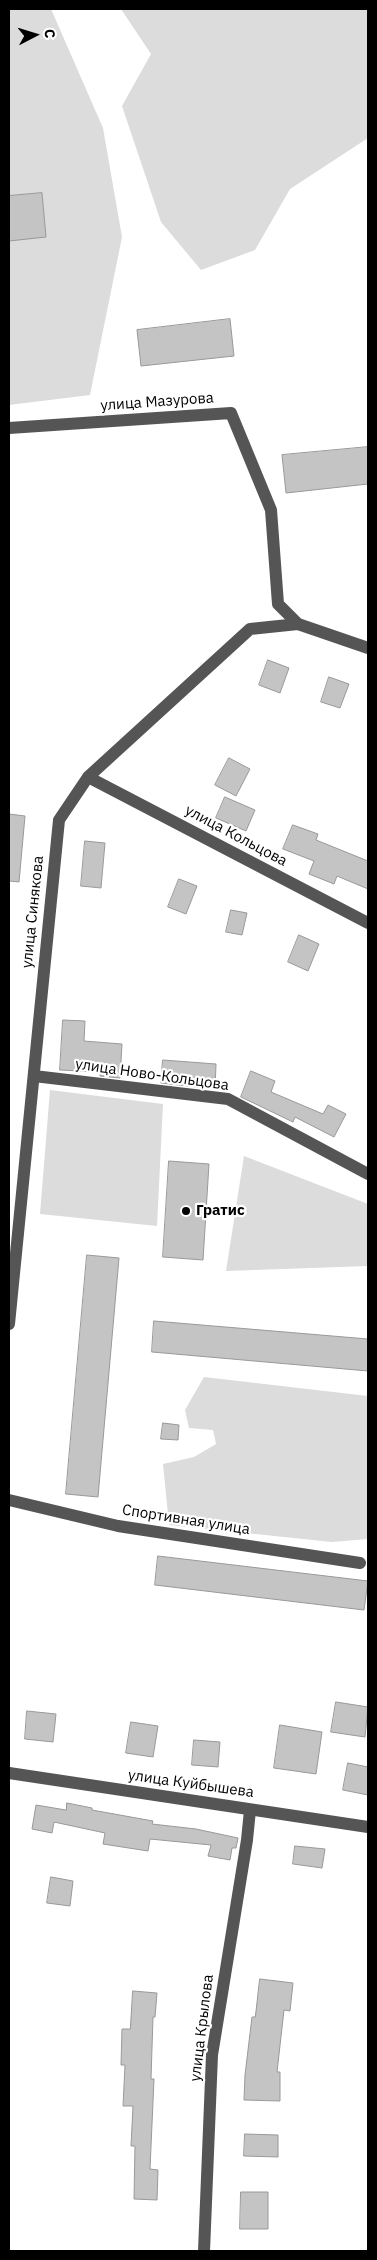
<!DOCTYPE html>
<html>
<head>
<meta charset="utf-8">
<style>
  body { margin:0 }
  #map { position:relative; width:377px; height:2260px; overflow:hidden; background:#fff; font-family:"IBM Plex Sans",sans-serif }
  canvas { display:block }
  .frame { position:absolute; inset:0; border:10px solid #000; pointer-events:none }
  .north { position:absolute; left:10px; top:10px; width:50px; height:50px; -webkit-text-stroke:4px #fff; paint-order:stroke; rotate:85deg; font-size:14px; font-weight:700; line-height:20px; text-align:center; color:#000 }
  .north::after { content:''; display:block; margin:auto; width:18px; height:22px; background:#000; clip-path:polygon(50% 0,100% 100%,50% 72%,0 100%) }
</style>
</head>
<body>
<div id="map">
<canvas width="377" height="2260"></canvas>
<div class="frame"></div>
<div class="north">С</div>
</div>
<script>
const ctx = document.querySelector('canvas').getContext('2d');
ctx.lineJoin = 'round';
function fillPath(path, color) { ctx.fillStyle = color; ctx.fill(path, 'evenodd'); }
function stroke(path, color, width, dash) { ctx.strokeStyle = color; ctx.lineWidth = width; ctx.lineCap = dash ? 'butt' : 'round'; ctx.setLineDash(dash || []); ctx.stroke(path); }
function drawText(font, color, halo, rows, align = 'center') {
  ctx.font = font + ' "IBM Plex Sans",sans-serif'; ctx.lineWidth = 4.5; ctx.setLineDash([]); ctx.textBaseline = 'middle'; ctx.strokeStyle = halo; ctx.fillStyle = color; for (const [text, x, y, turn = 0] of rows) {
    ctx.save(); ctx.translate(x, y); ctx.rotate((+turn || 0) * Math.PI / 180); ctx.textAlign = isNaN(turn) ? turn : align; if (halo) ctx.strokeText(text, 0, 0); ctx.fillText(text, 0, 0); ctx.restore();
  }
}
const green = new Path2D(`
  M9 9H51L103 128 122 237 90 395 9 405Z
  M121 9H368V138L290 189 255 250 201 270 161 222 122 106 151 54Z
  M50 1090 163 1104 157 1226 40 1214Z
  M244 1156 368 1204V1266L226 1271Z
  M204 1377 368 1396V1539L332 1542 169 1525 163 1464 194 1457 216 1444 213 1430 189 1428 185 1410Z`);
const building = new Path2D(`
  M42 193 46 237 9 241V196Z
  M230 319 234 356 141 366 137 330Z
  M368 447V484L286 493 282 455Z
  M268 660 289 668 280 693 259 685Z
  M329 677 349 684 340 708 321 702Z
  M229 758 250 769 236 796 215 785Z
  M225 797 255 810 246 831 216 818Z
  M9 814 25 816 19 882 9 881Z
  M293 825 318 834 316 840 368 861V889L337 876 334 884 309 874 314 861 283 849Z
  M85 841 105 843 101 888 81 886Z
  M179 879 197 886 186 914 168 907Z
  M231 910 247 913 242 935 226 932Z
  M299 935 319 944 308 971 288 962Z
  M63 1020 85 1021 84 1041 122 1044 120 1078 100 1076V1072L60 1070Z
  M163 1060 216 1064 215 1089 161 1083Z
  M251 1071 275 1081 271 1092 323 1114 328 1105 346 1114 334 1137 295 1117 293 1122 241 1097Z
  M169 1161 209 1164 203 1260 163 1257Z
  M87 1255 119 1258 98 1497 66 1494Z
  M154 1321 368 1339V1371L152 1352Z
  M163 1423 179 1425 178 1440 161 1439Z
  M158 1556 368 1581 364 1610 155 1585Z
  M336 1702 368 1707 365 1737 331 1732Z
  M27 1711 56 1714 53 1742 25 1739Z
  M131 1722 158 1726 153 1757 126 1753Z
  M280 1725 322 1732 316 1774 274 1768Z
  M194 1740 220 1742 218 1767 192 1765Z
  M348 1763 368 1767V1795L343 1790Z
  M67 1803 92 1808V1810L153 1821 152 1824 196 1829 238 1838 236 1848H232L230 1860 208 1856 211 1845 150 1839 148 1851 103 1844 105 1833 54 1822 52 1833 32 1829 36 1805 66 1810Z
  M295 1846 325 1849 322 1868 293 1864Z
  M51 1877 73 1881 70 1906 47 1903Z
  M260 1979 293 1983 290 2011 284 2010 277 2072H280V2101L244 2100 245 2075 252 2017H255Z
  M133 1991 157 1993 155 2017H153L151 2079H154L150 2169 158 2170 157 2200 134 2199 135 2146H131L133 2106H123L125 2065H121L122 2029H130Z
  M245 2134 278 2135V2157L244 2156Z
  M241 2192H268V2229H240Z`);
const minor = new Path2D(`
  M9 428 231 413 271 510 278 604 298 624 368 648
  M88 777 368 923
  M34 1076 228 1099 368 1174
  M9 1324 59 820 88 777 250 629 298 624
  M9 1500 118 1526 360 1563
  M9 1773 368 1827
  M204 2251 212 2055 247 1840 250 1810`);
const markers = [
  [186,1211,5,"#000"]
];
const streetNames = [
  ["улица Мазурова",157,402,-4],
  ["улица Кольцова",236,836,28],
  ["улица Синякова",33,912,-84],
  ["улица Ново-Кольцова",152,1075,8],
  ["Спортивная улица",186,1520,9],
  ["улица Куйбышева",191,1784,8],
  ["улица Крылова",202,2028,-83]
];
const poiNames = [
  ["Гратис",196,1211]
];
fillPath(green, '#dcdcdc');
fillPath(building, '#c4c4c4');
stroke(building, '#999', 1);
stroke(minor, '#555', 12);
for (const [x, y, r, color] of markers) { const dot = new Path2D(); dot.arc(x, y, r, 0, 2 * Math.PI); ctx.fillStyle = color; ctx.fill(dot); stroke(dot, '#fff', 2); }
drawText('15px', '#000', '#fff', streetNames);
drawText('bold 15px', '#000', '#fff', poiNames, 'left');
</script>
</body>
</html>
